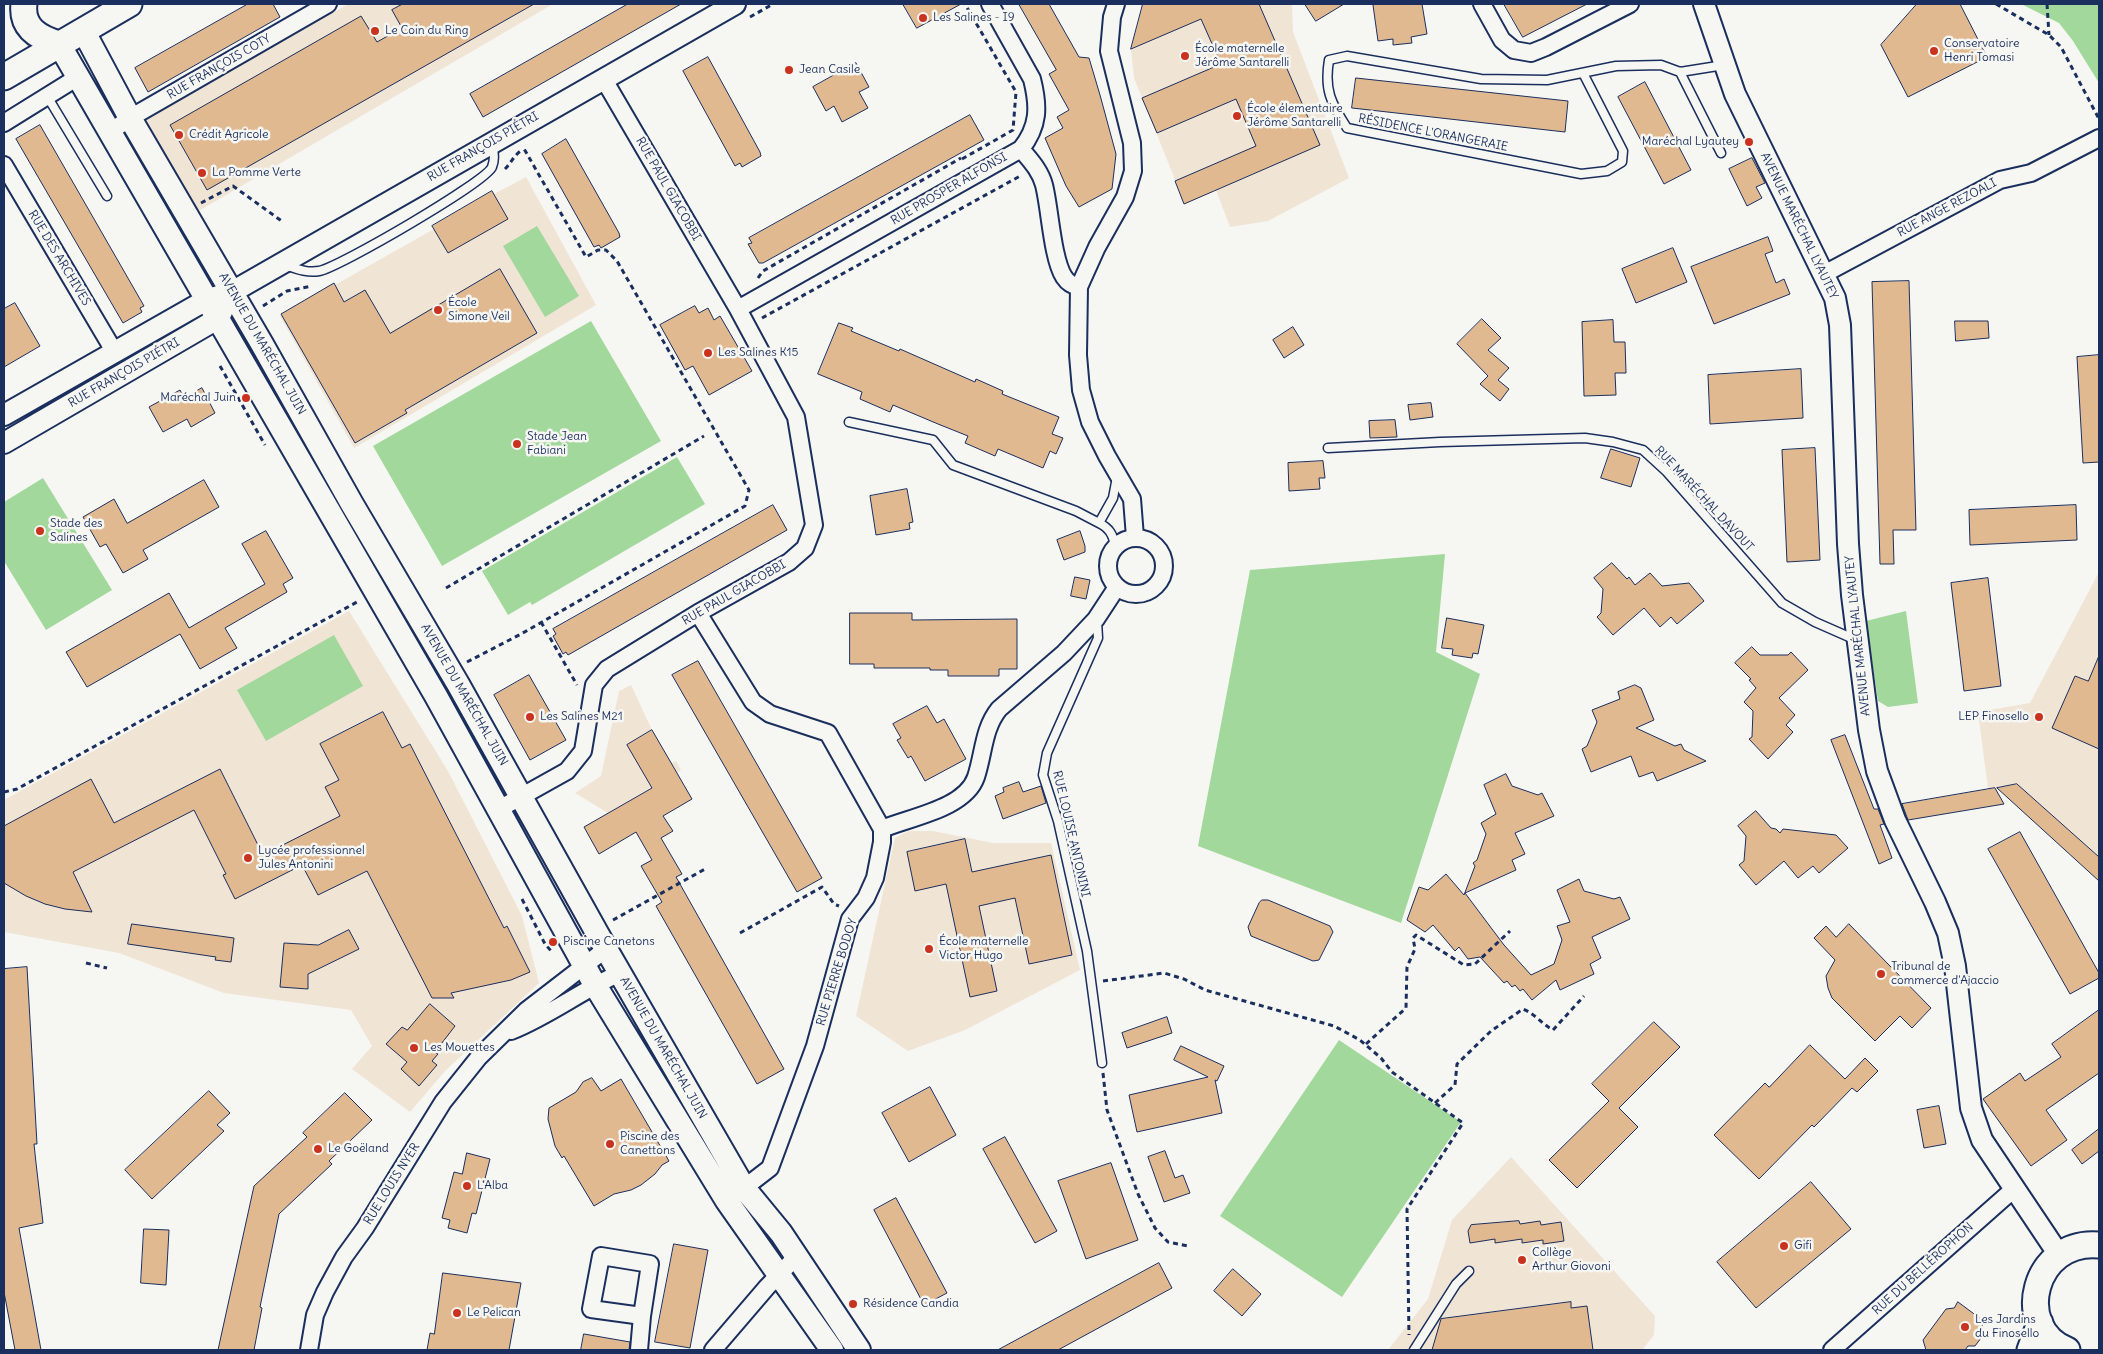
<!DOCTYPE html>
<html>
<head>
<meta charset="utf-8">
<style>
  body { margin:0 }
  #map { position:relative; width:2103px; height:1354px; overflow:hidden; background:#f6f6f2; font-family:Delius,sans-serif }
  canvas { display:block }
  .frame { position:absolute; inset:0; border:5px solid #1b2f5e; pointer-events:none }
</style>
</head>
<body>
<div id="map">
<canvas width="2103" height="1354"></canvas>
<div class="frame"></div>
</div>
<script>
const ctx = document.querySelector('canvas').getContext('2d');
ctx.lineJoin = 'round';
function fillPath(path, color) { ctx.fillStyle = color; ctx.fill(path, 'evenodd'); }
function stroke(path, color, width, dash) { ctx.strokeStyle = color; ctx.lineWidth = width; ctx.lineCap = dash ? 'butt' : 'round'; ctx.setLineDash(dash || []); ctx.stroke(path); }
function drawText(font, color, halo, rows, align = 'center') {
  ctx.font = font + ' Delius,sans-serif'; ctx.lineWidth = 5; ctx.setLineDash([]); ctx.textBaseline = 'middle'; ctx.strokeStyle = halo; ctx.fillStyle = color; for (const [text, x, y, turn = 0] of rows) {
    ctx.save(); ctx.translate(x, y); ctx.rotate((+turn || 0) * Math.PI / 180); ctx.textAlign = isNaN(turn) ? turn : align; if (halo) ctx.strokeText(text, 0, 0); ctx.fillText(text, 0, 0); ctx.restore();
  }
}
const built = new Path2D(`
  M348 4H553L197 212 141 123Z
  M1143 4H1292L1293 32 1349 178 1268 221 1230 227 1216 190 1185 204 1134 78 1131 49Z
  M526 177 596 305 354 448 280 316 434 229 433 225 492 191 494 194Z
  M2099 572V857L2017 784 1988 789 1978 712 2030 703Z
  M349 611 448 771 522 916 539 983 445 1071 410 1112 352 1069 372 1046 351 1010 224 993 119 953 4 932V800Z
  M631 685 652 730 672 763 676 761 681 770 608 813 575 793 601 776 619 691Z
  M909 831H933L993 843H1051L1080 970 965 1030 908 1051 856 1016 895 838Z
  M1511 1157 1655 1316 1654 1335 1642 1350H1388L1428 1299 1452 1220Z`);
const green = new Path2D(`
  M2021 4H2099V83L2073 41 2059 23Z
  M537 226 579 296 545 317 503 246Z
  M591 321 661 441 442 566 373 446Z
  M677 457 705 504 532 605 530 602 508 615 482 571Z
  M43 478 112 590 46 630 4 561V502Z
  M1445 554 1436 652 1480 674 1401 923 1198 846 1250 570Z
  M1906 611 1918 703 1888 707 1878 701 1866 621Z
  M334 635 363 686 266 741 237 690Z
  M1339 1040 1461 1122 1342 1297 1220 1216Z`);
const building = new Path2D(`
  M248 4H273L280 17 148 92 135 68Z
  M403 4H534L207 190 170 125 361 16 377 42 402 28 392 10Z
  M628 4H681L483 117 470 94Z
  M903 4H961L917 28Z
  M1019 4H1049L1079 57 1089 58 1100 95 1116 154 1112 189 1079 207 1066 186 1045 138 1063 128 1057 117 1069 110 1049 74 1056 70Z
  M1143 4H1259L1320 145 1184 204 1175 181 1256 146 1236 99 1157 133 1142 98 1221 64 1201 19 1131 49Z
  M1305 4H1344L1316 21Z
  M1381 4H1422L1427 34 1411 37 1412 43 1393 45V39L1378 41 1373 5Z
  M1504 4H1587L1523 37Z
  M1917 4H1960L1987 57 1908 97 1881 45Z
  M708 57 760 152 761 156 742 167 740 163 735 166 683 71Z
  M856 63 869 87 859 92 868 108 842 122 834 106 826 111 813 87Z
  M1356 78 1568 101 1565 132 1352 108Z
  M1645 82 1691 170 1664 184 1618 97Z
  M970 115 984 140 763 263H759L748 244 752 243 749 238Z
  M40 125 144 306 140 308 142 312 123 323 16 139Z
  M566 139 619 233 620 237 601 248 599 245 594 247 542 154Z
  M1752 158 1765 183 1756 187 1762 198 1747 206 1729 169Z
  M492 191 508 219 448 253 432 226Z
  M1768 237 1773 251 1765 254 1776 283 1784 279 1790 294 1714 324 1691 267Z
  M1673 248 1687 282 1636 303 1622 269Z
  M500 269 537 333 405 410 407 413 355 443 281 314 334 283 344 302 365 290 390 333Z
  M1909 281 1916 530H1893L1894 564H1880L1872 282Z
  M15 303 40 346 4 367V309Z
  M695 306 699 313 708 308 714 320 720 316 752 371 709 395 693 366 685 370 660 325Z
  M1482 319 1501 338 1488 350 1509 368 1498 380 1509 389 1500 401 1480 384 1488 376 1457 344Z
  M1613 320 1614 342H1625L1626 373H1615L1616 395 1584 396 1582 322Z
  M1955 321H1988L1989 338 1956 341Z
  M839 323 853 328 851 331 899 351 900 349 975 382 976 379 1003 391 1002 394 1059 417 1052 434 1063 438 1056 454 1050 451 1043 468 998 449 995 456 965 443 968 436 938 424 893 405 890 412 860 399 862 392 818 374Z
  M1293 327 1304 345 1284 358 1273 340Z
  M2099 355V462L2083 463 2077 357Z
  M1801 369 1803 418 1710 424 1708 375Z
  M202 388 215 413 191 427 187 419 163 432 149 407 180 390 184 398Z
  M1431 403 1433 417 1410 420 1408 405Z
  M1395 420 1397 437 1370 438 1369 421Z
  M1815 448 1820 560 1787 562 1782 450Z
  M1611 449 1640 458 1631 487 1601 478Z
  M1323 461 1325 478H1319L1320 489 1289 491 1288 463Z
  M204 480 219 507 143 550 148 559 123 573 106 544 100 547 83 517 114 499 127 523Z
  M907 489 913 522 909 523 910 529 876 535 870 496Z
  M773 505 787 530 568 655 566 652 563 654 553 636 556 634 553 629Z
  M2076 505 2077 540 1970 545 1969 510Z
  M266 531 293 578 283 584 287 592 225 628 237 648 200 669 180 634 87 687 66 652 169 593 189 628 265 584 242 544Z
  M1080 531 1085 546V552L1064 560 1057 540Z
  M1612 563 1627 579 1629 577 1635 585 1650 573 1662 586 1689 583 1704 601 1677 624 1671 617 1660 627 1644 608 1613 635 1597 617 1601 613 1603 589 1594 578Z
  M1075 577 1090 580 1086 599 1071 596Z
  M1988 578 2001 686 1964 691 1951 583Z
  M850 613H912V620L1017 619V669H999V676H948V670H930V668H874V664H850Z
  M1447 618 1484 625 1478 654 1473 653 1472 658 1452 655 1453 649 1442 648Z
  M1752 647 1760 655H1788L1791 652 1808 670 1779 698 1795 715 1786 725 1793 732 1768 759 1749 739 1752 737 1753 711 1744 702 1756 688 1749 680 1751 679 1735 663Z
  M2099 656V749L2052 728 2075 676 2088 681Z
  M698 661 822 878 797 892 672 675Z
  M529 675 566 740 530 760 494 695Z
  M1635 685 1641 688 1654 720 1636 728 1675 746 1681 744 1684 750 1706 761 1657 781 1653 772 1639 777 1631 756 1591 772 1582 749 1587 746 1597 722 1592 710 1620 699 1618 692Z
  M927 706 937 723 944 719 966 759 925 781 911 756 908 758 897 740 901 738 893 724Z
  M383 712 402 748 410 744 504 928 507 926 530 972 511 980 451 993 454 998H432L367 871 318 895 302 865 235 899 223 875 226 874 194 810 73 872 92 912 65 909 45 904 26 896 4 883V826L91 779 114 823 220 769 263 855 340 816 325 787 339 780 320 744Z
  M652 730 692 799 663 816 673 831 661 838 682 874 676 877 784 1069 757 1084 656 906 662 902 641 866 652 860 636 832 599 854 584 827 652 788 627 745Z
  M1845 735 1874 809H1878L1884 824 1880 825 1892 858 1879 864 1831 740Z
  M1506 774 1512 786 1538 795 1542 793 1554 816 1515 833 1525 854 1512 860 1516 870 1465 893 1504 945 1531 975 1554 964 1562 940 1557 926 1570 922 1557 890 1579 879 1584 891 1614 899 1620 897 1630 919 1592 937 1601 958 1590 964 1594 974 1560 990 1556 980 1532 1000 1523 989 1520 991 1515 985 1512 987 1507 981 1504 983 1480 957 1468 959 1459 947 1455 951 1433 925 1425 932 1407 920 1419 887 1428 890 1446 874 1464 895 1475 866 1473 863 1477 860 1486 834 1481 823 1496 814 1484 785Z
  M1019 782 1023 792 1041 786 1046 803 1003 819 995 796 1004 792 1003 788Z
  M2017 784 2099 857V881L1997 788Z
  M1995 788 2004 804 1908 820 1902 804Z
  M1756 811 1771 828 1776 829 1780 833 1783 829 1836 835 1848 848 1819 873 1813 866 1798 878 1784 861 1756 885 1739 865 1744 861 1746 836 1738 826Z
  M2020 832 2099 973V978L2070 994 1988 849Z
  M965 839 972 872 1051 855 1072 955 1029 964 1015 898 979 906 997 991 970 997 946 884 915 891 907 852Z
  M1262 900H1268L1330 926 1333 932 1319 960 1313 961 1251 936 1248 927 1259 903Z
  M132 924 234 938 231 962 215 960 216 957 128 944Z
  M1849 924 1931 1008 1912 1028 1900 1016 1875 1041 1832 998 1828 988 1826 976 1835 960 1814 938 1826 926 1836 937Z
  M349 930 359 949 308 974V989L280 987 284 943 318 945Z
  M27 967 37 1144H34L36 1163 43 1223 19 1228 41 1350H15L4 1292V969Z
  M430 1004 455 1026 435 1052 438 1054 432 1061 437 1065 419 1086 401 1069 407 1062 386 1044 402 1027 407 1030Z
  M2099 1010V1073L2046 1110 2067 1140 2031 1166 1983 1099 2020 1073 2025 1081 2061 1057 2052 1044Z
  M1167 1017 1172 1033 1127 1048 1122 1033Z
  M1654 1022 1680 1047 1619 1108 1638 1127 1577 1188 1549 1160 1609 1101 1592 1084Z
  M1810 1045 1845 1079 1865 1058 1878 1071 1857 1092 1852 1088 1814 1127 1812 1125 1759 1179 1714 1135 1765 1083 1769 1087Z
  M1181 1046 1224 1066 1217 1081 1215 1080 1222 1113 1137 1132 1129 1095 1208 1077 1174 1060Z
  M592 1078 601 1091 621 1079 669 1161 662 1165 655 1174 641 1185 631 1190 614 1194 594 1206 564 1156 562 1158 555 1146 548 1119 549 1108 576 1092 583 1082Z
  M930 1087 956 1135 909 1162 882 1113Z
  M209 1091 230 1113 217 1125 224 1131 152 1199 125 1170Z
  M345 1093 372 1120 329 1161 332 1164 279 1214 260 1307 262 1308 254 1350H218L254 1186 307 1137 303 1133Z
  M1939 1106 1946 1144 1924 1148 1917 1110Z
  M2099 1129V1151L2082 1164 2072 1150Z
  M1005 1137 1057 1231 1035 1243 983 1149Z
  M1165 1151 1175 1178 1183 1175 1190 1193 1164 1202 1148 1157Z
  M467 1153 490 1159 476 1214 472 1213 467 1233 448 1228 450 1220 442 1218 454 1172 462 1174Z
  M1111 1163 1138 1240 1086 1259 1058 1181Z
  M1811 1182 1851 1229 1756 1308 1717 1262Z
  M896 1198 947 1293 924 1305 874 1210Z
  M1519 1221 1520 1224 1540 1221 1541 1225 1561 1222 1564 1241 1543 1244V1240L1522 1243V1239L1495 1243V1239L1470 1243 1468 1231 1471 1225Z
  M144 1229 169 1230 166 1285 141 1283Z
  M674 1244 708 1250 690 1348 655 1342Z
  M1159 1263 1172 1288 1058 1350H998Z
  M1233 1269 1261 1294 1242 1316 1214 1291Z
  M443 1273 521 1283 509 1350H427L430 1333 434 1334Z
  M1571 1302V1308L1587 1306 1593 1350H1432L1441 1319Z
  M1958 1302 1985 1322 1980 1328 1981 1338 1975 1346H1968L1965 1350H1926L1923 1340 1946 1309 1954 1308Z
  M584 1334 630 1342 629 1350H581Z`);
const path = new Path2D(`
  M1996 4 2049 35 2061 47 2099 119
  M2047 4 2049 35
  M750 17 773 4
  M962 159 1013 130 1016 92 965 4
  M505 169C511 163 514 155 522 150
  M201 203 233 186 283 222
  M758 278 763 271 961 158
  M263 306 287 291 312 286
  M762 318 1022 175
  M220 366 265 445
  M446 588 704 436
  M541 622 577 685
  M467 662 521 634 745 506 749 490 617 261 606 250H598L586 257 523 147
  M4 792 17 789 357 602
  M522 899 545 944 552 952
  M613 920 705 869
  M740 933 822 887 834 904 839 906
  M86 963 107 968
  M1103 981 1164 973 1184 979 1205 990 1334 1026 1360 1040 1381 1058 1392 1072 1463 1123 1407 1209 1409 1335
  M1366 1044 1406 1008 1407 967 1415 949 1413 938 1416 935 1464 965 1475 964 1510 931
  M1103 1073 1107 1110 1138 1194 1155 1228 1168 1242 1188 1246
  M1435 1103 1455 1085 1457 1064 1491 1031 1523 1009C1535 1014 1542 1024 1553 1030L1584 996`);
const service = new Path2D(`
  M1680 72 1721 153
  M1583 73 1623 151 1622 162 1607 171 1581 174 1347 128C1331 103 1324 90 1329 60L1347 56 1481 79 1547 80 1616 66 1661 65 1680 72 1724 65
  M47 96 107 196
  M285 265C297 269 307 273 319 271 338 268 486 182 492 167 495 160 494 152 492 145
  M849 422 933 440 953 465 1076 511 1099 523
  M1328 448 1440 442 1585 438 1613 442 1643 450 1667 472 1782 603 1815 622 1856 640
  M1115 546C1113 534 1109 528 1099 523L1113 498 1117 477
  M1097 621 1098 638 1047 753 1043 775 1058 821 1087 951 1102 1063
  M1414 1350 1456 1284 1469 1271`);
const minor = new Path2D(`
  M1116 4 1112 17 1109 51 1132 143 1133 171 1125 197 1097 247 1079 287 1078 355 1081 390 1090 422 1107 456 1132 499 1135 537
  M1482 4 1502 40 1514 50 1531 53 1546 47 1630 4
  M4 123 78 77
  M110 132 130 118 328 4
  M1021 149C1030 160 1040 170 1044 185 1050 208 1052 258 1064 277 1068 283 1072 285 1079 287
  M4 165 114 351
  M1824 274 2000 180 2031 173 2099 138
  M738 309 1021 149C1039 126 1039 107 1032 79L990 4
  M1108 566a28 28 0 1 1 56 0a28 28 0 1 1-56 0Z
  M698 613 753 702 770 714 828 733 882 829V842L875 878 866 898 850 919 815 1046 770 1168 744 1188
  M499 809 567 771 583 751 594 685 607 669 698 613 789 562 805 548 814 525 796 417 738 309 603 78
  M882 829C910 817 965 809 976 777 984 753 983 729 999 709L1064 653 1096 619 1117 587
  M511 1031C549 1016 582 990 620 973
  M309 1350 315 1315 325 1292 344 1257 365 1228 443 1102 479 1057 527 1010 606 949
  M639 1350 642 1316 650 1264 601 1256 591 1309 642 1316
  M713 1350 767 1287 797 1256
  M1832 1350 2015 1188`);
const tertiary = new Path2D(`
  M1704 4 1735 94 1835 298 1840 325 1848 544 1852 595 1869 730 1877 771 1895 820 1935 902 1948 933 1955 966 1971 1108 1982 1140 2059 1255
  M4 415 208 299 232 292 735 4
  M4 443 219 318 225 305`);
const secondary = new Path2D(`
  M83 30 130 118 262 344 352 504 458 684 606 949 744 1188 781 1233 859 1350
  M59 44 436 696 595 985 727 1201 832 1350`);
const primary = new Path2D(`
  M24 4C21 28 39 38 59 44
  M4 77 129 4
  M2030 1350 2040 1323
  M2067 1350C2012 1328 2033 1239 2099 1245`);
const markers = [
  [923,18,5,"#c8321e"],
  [375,31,5,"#c8321e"],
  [1934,51,5,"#c8321e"],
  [1185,56,5,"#c8321e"],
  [789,70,5,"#c8321e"],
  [1237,116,5,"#c8321e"],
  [179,135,5,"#c8321e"],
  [1749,142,5,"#c8321e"],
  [202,173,5,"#c8321e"],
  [438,310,5,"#c8321e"],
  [708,353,5,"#c8321e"],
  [246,398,5,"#c8321e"],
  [517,444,5,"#c8321e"],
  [40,531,5,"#c8321e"],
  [530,717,5,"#c8321e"],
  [2039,717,5,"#c8321e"],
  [248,858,5,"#c8321e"],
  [553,942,5,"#c8321e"],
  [929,949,5,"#c8321e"],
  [1881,974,5,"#c8321e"],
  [414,1048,5,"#c8321e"],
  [610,1144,5,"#c8321e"],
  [318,1149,5,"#c8321e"],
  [467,1186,5,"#c8321e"],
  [1784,1246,5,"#c8321e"],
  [1522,1260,5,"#c8321e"],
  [853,1304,5,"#c8321e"],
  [457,1313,5,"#c8321e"],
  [1965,1327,5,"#c8321e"]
];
const poiNames = [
  ["Les Salines - I9",933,18],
  ["Le Coin du Ring",385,31],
  ["Conservatoire",1944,44],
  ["Henri Tomasi",1944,58],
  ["École maternelle",1195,49],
  ["Jérôme Santarelli",1195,63],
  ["Jean Casile",799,70],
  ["École élementaire",1247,109],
  ["Jérôme Santarelli",1247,123],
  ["Crédit Agricole",189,135],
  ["Maréchal Lyautey",1739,142,"right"],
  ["La Pomme Verte",212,173],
  ["École",448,303],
  ["Simone Veil",448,317],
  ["Les Salines K15",718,353],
  ["Maréchal Juin",236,398,"right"],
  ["Stade Jean",527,437],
  ["Fabiani",527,451],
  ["Stade des",50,524],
  ["Salines",50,538],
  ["Les Salines M21",540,717],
  ["LEP Finosello",2029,717,"right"],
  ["Lycée professionnel",258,851],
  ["Jules Antonini",258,865],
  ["Piscine Canetons",563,942],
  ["École maternelle",939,942],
  ["Victor Hugo",939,956],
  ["Tribunal de",1891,967],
  ["commerce d'Ajaccio",1891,981],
  ["Les Mouettes",424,1048],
  ["Piscine des",620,1137],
  ["Canettons",620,1151],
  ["Le Goëland",328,1149],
  ["L'Alba",477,1186],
  ["Gifi",1794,1246],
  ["Collège",1532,1253],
  ["Arthur Giovoni",1532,1267],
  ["Résidence Candia",863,1304],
  ["Le Pelican",467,1313],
  ["Les Jardins",1975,1320],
  ["du Finosello",1975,1334]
];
const streetNames = [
  ["RUE FRANÇOIS COTY",219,67,-30],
  ["RÉSIDENCE L'ORANGERAIE",1433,133,11],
  ["RUE FRANÇOIS PIÉTRI",483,147,-30],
  ["RUE PAUL GIACOBBI",668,189,60],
  ["RUE PROSPER ALFONSI",949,189,-30],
  ["RUE ANGE REZOALI",1947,208,-28],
  ["AVENUE MARÉCHAL LYAUTEY",1799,226,64],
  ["RUE DES ARCHIVES",59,258,59],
  ["AVENUE DU MARÉCHAL JUIN",262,344,60],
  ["RUE FRANÇOIS PIÉTRI",124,373,-30],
  ["RUE MARÉCHAL DAVOUT",1704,499,47],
  ["RUE PAUL GIACOBBI",734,593,-30],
  ["AVENUE MARÉCHAL LYAUTEY",1858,636,-96],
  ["AVENUE DU MARÉCHAL JUIN",464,695,60],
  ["RUE LOUISE ANTONINI",1071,834,77],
  ["RUE PIERRE BODOY",837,972,-73],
  ["AVENUE DU MARÉCHAL JUIN",663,1048,60],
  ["RUE LOUIS NYER",392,1184,-58],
  ["RUE DU BELLÉROPHON",1923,1269,-42]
];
fillPath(built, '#f0e4d5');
fillPath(green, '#a3d89c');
fillPath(building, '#e1b991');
stroke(building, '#1b2f5e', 1);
stroke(service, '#1b2f5e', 11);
stroke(minor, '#1b2f5e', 20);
stroke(tertiary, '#1b2f5e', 24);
stroke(secondary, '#1b2f5e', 26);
stroke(primary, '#1b2f5e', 29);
stroke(path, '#1b2f5e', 3, [5, 4]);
stroke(service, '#f6f6f2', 8);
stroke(minor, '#f6f6f2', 16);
stroke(tertiary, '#f6f6f2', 20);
stroke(secondary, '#f6f6f2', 22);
stroke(primary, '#f6f6f2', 25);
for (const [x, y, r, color] of markers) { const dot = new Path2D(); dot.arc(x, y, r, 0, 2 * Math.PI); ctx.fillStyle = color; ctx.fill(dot); stroke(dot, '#f6f6f2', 2); }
drawText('12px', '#1b2f5e', '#f6f6f2', poiNames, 'left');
drawText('12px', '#1b2f5e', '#f6f6f2', streetNames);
</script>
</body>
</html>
